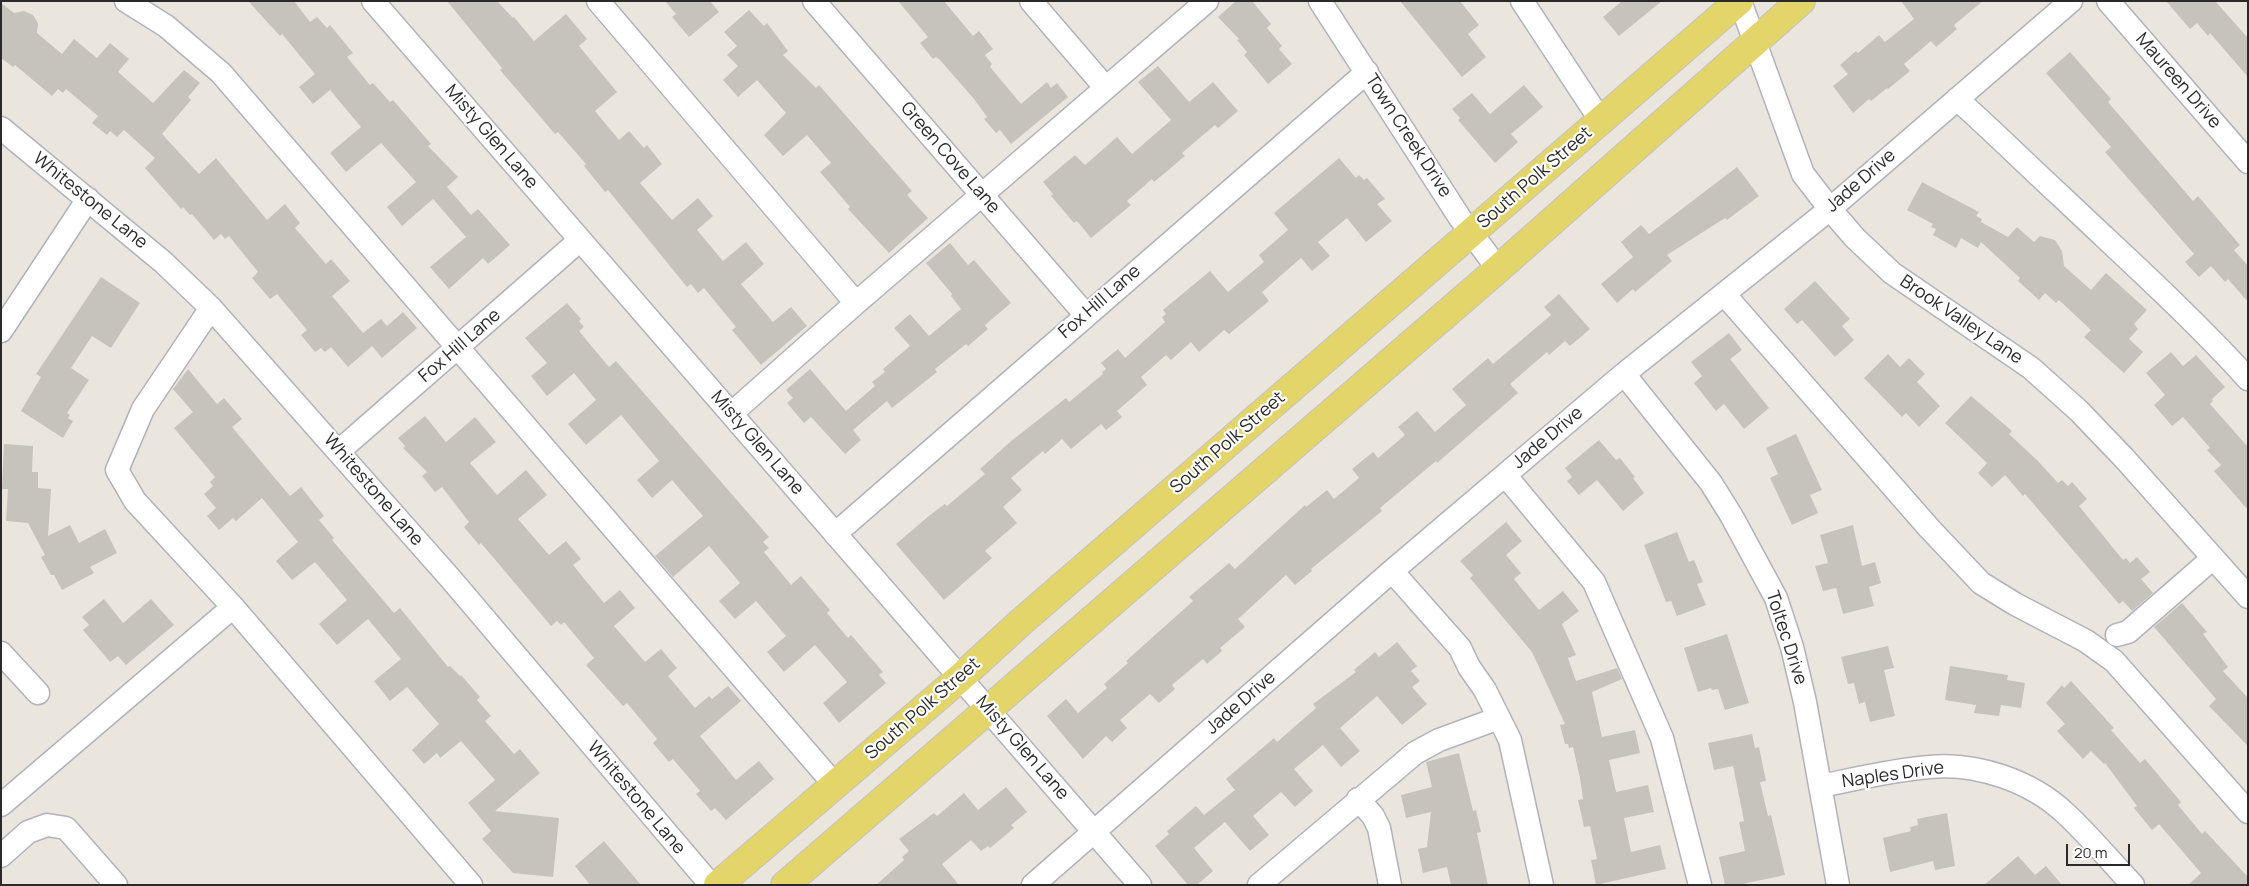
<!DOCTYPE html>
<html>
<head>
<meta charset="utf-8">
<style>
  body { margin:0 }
  #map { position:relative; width:2249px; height:886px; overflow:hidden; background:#ebe6dd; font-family:Manrope,sans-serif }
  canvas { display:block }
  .frame { position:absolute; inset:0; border:2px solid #2a2a2a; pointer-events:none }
  .scale { position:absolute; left:2066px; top:844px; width:64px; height:22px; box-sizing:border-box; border:2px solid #2a2a2a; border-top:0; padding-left:6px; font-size:15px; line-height:18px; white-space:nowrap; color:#2a2a2a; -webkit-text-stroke:4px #fff; paint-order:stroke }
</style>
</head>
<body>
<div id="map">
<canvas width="2249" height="886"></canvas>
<div class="frame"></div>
<div class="scale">20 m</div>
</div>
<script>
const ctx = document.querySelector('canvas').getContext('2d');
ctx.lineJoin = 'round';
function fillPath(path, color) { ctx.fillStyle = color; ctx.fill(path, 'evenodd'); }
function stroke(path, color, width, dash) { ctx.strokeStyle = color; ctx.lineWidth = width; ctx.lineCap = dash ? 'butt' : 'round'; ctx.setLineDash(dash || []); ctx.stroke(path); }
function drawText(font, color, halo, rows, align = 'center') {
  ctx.font = font + ' Manrope,sans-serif'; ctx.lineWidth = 4.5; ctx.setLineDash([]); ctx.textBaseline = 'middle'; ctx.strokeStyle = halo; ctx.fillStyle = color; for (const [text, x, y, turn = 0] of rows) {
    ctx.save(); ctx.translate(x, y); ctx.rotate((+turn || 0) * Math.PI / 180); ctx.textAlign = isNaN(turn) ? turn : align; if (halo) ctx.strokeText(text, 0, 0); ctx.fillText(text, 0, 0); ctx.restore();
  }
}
const building = new Path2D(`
  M248 1H294L310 22 317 17 327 28 330 25 353 53 347 57 370 85 373 83 390 102 393 100 431 144 428 146 458 177 447 187 471 215 478 209 510 245 488 264 483 258 449 289 430 267 466 237 433 199 402 226 387 207 416 182 381 143 346 172 330 153 361 127 330 90 313 104 299 87 315 74 282 34 280 36Z
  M447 1H497L513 18 514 17 534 41 566 14 587 39 579 46 617 92 595 111 619 140 629 131 644 148 647 145 662 164 640 183 672 220 698 198 713 216 697 230 723 261 746 242 764 264 741 284 773 322 791 307 807 326 761 365 732 330 736 327 704 288 698 293 691 284 687 287 608 190 605 192 584 166 586 164 558 132 555 134 500 70 502 68Z
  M665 1H710L719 12 689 37 672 17 676 14Z
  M898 1H944L973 36 979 31 993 49 985 55 992 64 990 67 1021 104 1047 82 1051 88 1057 83 1068 97 1011 144 1000 130 996 133 984 119 987 117 974 99 940 60 936 57 933 59 920 43 928 37Z
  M1236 1H1252L1271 24 1267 28 1282 46 1279 49 1292 64 1268 84 1244 55 1247 52 1237 40 1239 39 1218 17Z
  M1400 1H1460L1479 25 1468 34 1486 57 1462 77Z
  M1622 1H1662L1619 36 1603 17Z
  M1901 1H1983L1954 25 1957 29 1936 47 1931 41 1904 64 1910 71 1888 89 1887 88 1871 101 1869 99 1853 113 1833 86 1848 74 1840 65 1856 51 1858 53 1879 35 1885 42 1914 19Z
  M2166 1H2215L2248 38V77L2210 33 2208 36 2197 23 2190 29Z
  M1 3 14 13 24 11 33 15 38 23 37 33 62 54 74 39 97 58 110 43 129 59 118 72 153 103 184 70 200 83 188 97 191 100 162 134 199 174 216 158 267 220 285 204 300 223 295 228 326 264 331 259 350 281 332 296 363 333 381 319 387 326 403 312 417 328 382 358 372 346 348 367 331 347 325 352 321 348 315 352 301 335 307 330 277 294 270 299 252 278 258 272 229 236 225 239 221 234 214 240 192 214 190 215 183 207 181 209 145 168 155 158 124 130 117 137 110 131 107 135 92 123 98 116 66 89 63 93 58 89 52 96 15 65 13 67 1 58Z
  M749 10 764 26 767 23 788 51 783 55 816 88 819 85 912 191 907 195 928 218 889 253 848 209 850 207 820 172 831 163 807 135 783 156 764 135 786 113 757 80 738 97 723 80 738 66 727 55 737 46 724 32Z
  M2070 52 2111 99 2108 102 2193 201 2198 196 2240 245 2234 250 2248 266V302L2228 279 2225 282 2211 266 2199 277 2185 262 2194 254 2105 152 2111 147 2046 73Z
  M1158 66 1189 102 1213 82 1238 111 1218 128 1215 125 1182 153 1185 156 1154 182 1152 179 1127 201 1131 205 1091 238 1077 221 1074 223 1051 196 1053 194 1043 182 1075 155 1085 165 1117 137 1132 154 1171 120 1138 82Z
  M1524 85 1543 107 1511 134 1518 142 1495 163 1458 120 1460 118 1452 109 1472 93 1490 114Z
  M1339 158 1356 178 1359 175 1364 180 1367 178 1385 199 1377 204 1392 221 1366 242 1347 218 1318 242 1330 256 1312 271 1301 258 1262 292 1269 301 1229 334 1224 330 1199 352 1191 342 1171 360 1166 355 1141 377 1147 385 1117 411 1122 417 1106 430 1101 424 1071 449 1062 439 1045 454 1043 451 1011 478 1022 490 1003 507 1017 523 985 551 992 558 944 600 896 544 930 515 945 504 947 506 985 474 980 469 1010 442 1066 398 1069 402 1103 374 1102 372 1106 369 1101 363 1118 349 1125 358 1165 322 1162 317 1166 314 1163 310 1210 271 1228 292 1264 262 1259 255 1288 230 1274 213Z
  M1737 167 1759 196 1727 220 1725 218 1667 255 1672 261 1635 292 1633 289 1617 303 1601 284 1633 257 1621 242 1641 225 1649 234Z
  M1922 182 1979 212 1976 216 1982 219 1981 222 2008 237 2017 227 2034 242 2040 236 2055 240 2062 251 2064 266 2091 290 2106 273 2147 310 2134 324 2138 329 2129 339 2143 352 2124 373 2084 337 2091 330 2059 300 2056 303 2045 293 2039 300 2018 281 2020 278 1981 242 1978 248 1961 238 1956 248 1933 235 1936 229 1931 227 1933 224 1907 210Z
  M950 243 968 265 974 260 1011 303 985 325 988 329 968 346 966 344 935 369 937 372 892 408 887 401 853 430 861 440 845 454 811 417 804 423 787 403 793 398 786 390 810 369 846 411 875 386 872 382 885 372 883 369 910 346 894 328 910 314 929 336 961 309 951 296 952 294 926 263Z
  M101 277 140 303 111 348 92 336 71 368 89 380 67 413 70 415 68 418 73 421 63 438 21 411 41 377 36 374Z
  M1815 281 1850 319 1842 326 1854 340 1835 357 1802 320 1797 324 1784 309Z
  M1559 294 1590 329 1570 346 1565 341 1549 355 1547 352 1510 384 1518 393 1437 463 1436 461 1380 508 1382 511 1311 569 1312 571 1295 585 1286 575 1238 619 1245 627 1220 648 1222 651 1207 664 1203 659 1172 685 1175 689 1159 703 1150 694 1120 720 1127 728 1112 742 1106 736 1083 759 1047 716 1066 699 1078 713 1107 688 1104 684 1128 663 1126 661 1193 601 1189 597 1229 563 1235 569 1305 505 1306 507 1327 490 1334 499 1359 478 1352 469 1373 452 1378 458 1405 435 1398 427 1417 411 1435 432 1466 405 1452 389 1488 358 1493 364 1551 315 1544 307Z
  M567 303 581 319 579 321 584 327 579 331 609 367 616 361 769 537 763 542 769 548 764 552 791 585 801 576 830 610 827 613 848 638 851 635 883 672 879 675 886 683 839 723 823 703 847 682 815 645 784 672 767 652 786 636 756 601 735 619 719 601 740 583 709 546 673 577 655 556 703 516 672 480 652 498 637 480 659 461 621 415 586 445 568 424 596 400 574 373 547 396 531 376 547 363 525 338Z
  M1729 333 1742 350 1730 359 1769 408 1744 429 1724 404 1716 411 1694 383 1702 376 1691 362Z
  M2171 352 2183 366 2196 355 2225 387 2212 399 2213 401 2210 404 2248 447V510L2214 471 2221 465 2207 450 2210 448 2183 417 2172 426 2154 405 2165 395 2146 373Z
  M1888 354 1900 367 1909 358 1925 374 1917 382 1940 406 1919 427 1906 413 1902 417 1864 378Z
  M188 369 217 404 224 398 242 419 232 427 290 496 301 487 324 516 319 520 334 538 332 540 394 613 400 608 448 667 450 666 460 676 461 675 480 697 477 700 491 716 485 721 514 754 520 749 540 773 495 811 559 818 553 877 513 873 482 839 491 831 468 803 495 780 461 741 440 758 437 753 424 764 412 750 439 724 407 687 390 701 374 681 401 659 368 619 337 645 319 624 347 600 315 562 292 580 276 561 298 542 262 498 236 521 233 518 219 530 207 516 216 508 204 494 213 486 210 482 215 477 174 428 193 412 173 389Z
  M1971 396 2012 431 2009 434 2038 461 2058 483 2062 480 2068 486 2072 482 2087 499 2079 506 2123 560 2126 558 2130 563 2137 557 2150 572 2141 579 2153 593 2132 611 2123 601 2119 604 2025 494 2023 496 2005 475 1992 487 1978 473 1987 463 1945 423Z
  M425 416 446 442 475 417 496 442 470 463 497 495 526 470 547 495 518 519 549 555 566 541 581 559 573 565 604 603 620 590 635 608 614 626 645 662 661 649 677 668 668 676 695 708 709 696 712 699 728 686 741 701 700 736 736 780 759 761 774 779 726 820 715 808 711 811 696 794 700 791 673 759 669 762 653 743 657 739 627 703 623 706 586 665 594 658 564 622 561 625 557 621 551 626 481 543 479 545 464 527 469 522 442 487 435 492 422 476 427 472 403 448 405 446 398 438Z
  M1796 434 1822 490 1810 495 1818 513 1792 525 1770 478 1778 474 1766 448Z
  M1599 440 1616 460 1620 458 1635 477 1633 478 1644 493 1623 511 1597 480 1579 495 1567 481 1572 477 1565 468Z
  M4 444 33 446 32 472H38V488L51 489 48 536 70 525 79 543 105 529 117 553 90 567 94 573 62 590 54 575H51L41 557 45 555 28 523 6 521 8 489H2Z
  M1506 522 1522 541 1506 555 1521 573 1514 579 1539 610 1563 591 1579 611 1562 624 1576 655 1568 658 1576 681 1617 668 1622 679 1592 692 1602 737 1635 730 1640 753 1609 760 1616 792 1648 785 1654 812 1624 818 1631 852 1660 845 1666 869 1596 885 1591 860 1597 859 1590 826 1584 827 1578 800 1583 799 1580 778 1573 747 1569 748 1568 744H1565L1560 725 1565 724 1532 652 1470 578 1473 575 1460 561Z
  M1853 525 1862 566 1875 562 1881 583 1869 587 1874 606 1843 614 1836 588 1823 591 1815 566 1828 563 1820 535Z
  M1677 532 1689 562 1694 560 1703 582 1697 584 1706 605 1677 616 1671 601 1666 602 1644 545Z
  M104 599 123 623 151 599 174 625 126 665 118 656 110 662 83 630 89 625 82 617Z
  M2182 603 2207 632 2203 634 2228 667 2223 671 2248 698V746L2209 706 2216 699 2154 627Z
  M1727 634 1749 703 1725 710 1718 689 1712 690 1711 688 1698 692 1684 648Z
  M1397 642 1417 666 1411 671 1420 681 1412 687 1427 704 1402 725 1377 696 1340 728 1360 751 1341 767 1323 745 1294 769 1313 791 1295 807 1281 792 1253 816 1269 835 1250 851 1225 822 1194 848 1213 871 1197 885H1188L1155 846 1169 834 1167 831 1196 806 1204 815 1235 790 1226 779 1274 738 1277 742 1316 708 1313 704 1356 672 1354 670 1375 652 1379 657Z
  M1888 646 1894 668 1884 670 1895 716 1870 722 1865 702 1859 704 1854 683 1848 684 1841 657Z
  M1950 666 2008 675 2007 680 2025 683 2021 708 2001 705 1999 716 1974 713 1976 705 1945 700Z
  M2071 681 2114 728 2111 730 2140 763 2145 759 2181 802 2178 805 2202 834 2205 831 2248 877V885H2188L2201 873 2159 824 2152 830 2134 808 2137 806 2105 763 2104 764 2091 751 2083 759 2057 731 2065 724 2046 703 2062 685 2064 688Z
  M1752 734 1755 748 1759 747 1766 781 1760 782 1768 816 1771 815 1785 875 1738 885H1725L1719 857 1745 851 1739 822 1744 821 1733 766 1714 770 1708 743Z
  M1459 753 1473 811 1476 810 1481 832 1477 833 1488 885H1451L1447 867 1423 873 1418 849 1427 847 1431 812 1406 818 1401 795 1432 787 1426 762Z
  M1006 787 1027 812 1011 825 1014 828 990 848 988 846 981 851 971 840 942 864 959 885H876L904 860 902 857 909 851 899 839 934 813 937 816 964 793 978 810Z
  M1947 813 1955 866 1935 870 1933 861 1890 872 1883 838 1911 831 1910 827 1918 825 1917 819Z
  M604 841 641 885H590L575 866Z
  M2018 856 2035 875 2046 866 2062 885H1984Z`);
const minor = new Path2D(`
  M126 1 166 26 221 73 834 784
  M373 1 1140 885
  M598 1 856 303
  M814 1 1085 314
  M1031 1 1105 87
  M1320 1 1460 218 1498 269
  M1522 1 1601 121
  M1740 1 1803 174 1830 209 1855 238 1892 273 2031 368 2079 411 2124 458 2248 597
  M2108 1 2248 162
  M1957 99C1993 131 2027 165 2063 198 2125 257 2190 315 2248 379
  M1 128 163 262 211 308 450 578 711 885
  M1724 294 1929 528 1981 583 2015 604 2086 641 2114 661 2248 812
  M211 308 143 409 117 470 135 501 233 607 471 885
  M1 331 88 199
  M1624 374 1711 483 1731 515 1776 598 1792 647 1805 702 1838 885
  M732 413 856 303 1207 1
  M339 451 580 240
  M1505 475 1594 582 1662 738 1700 885
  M835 534 1367 72
  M1392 571 1460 648 1469 667 1485 690 1510 740 1542 885
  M2117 635 2128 632 2213 558
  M1 653 38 693
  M1820 786C1856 779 1892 770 1929 767 1976 762 2031 781 2065 813 2089 835 2110 861 2133 885
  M1358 799 1373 816 1379 828 1390 885
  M1 805 233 607
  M1 856 28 832 47 825 66 828 116 885
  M1033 885 1392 571 1624 374 1830 209 2071 1
  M1259 885 1415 753 1439 740 1499 718`);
const major = new Path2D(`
  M718 885 961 677 1021 622 1739 1
  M785 885 1498 269 1801 1`);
const streetNames = [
  ["Maureen Drive",2178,81,49],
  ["Town Creek Drive",1408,136,57],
  ["Misty Glen Lane",491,137,49],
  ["Green Cove Lane",950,158,49],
  ["South Polk Street",1535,178,-41],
  ["Jade Drive",1861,181,-41],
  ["Whitestone Lane",90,201,39],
  ["Fox Hill Lane",1100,302,-41],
  ["Brook Valley Lane",1961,320,34],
  ["Fox Hill Lane",460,346,-41],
  ["Jade Drive",1548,438,-40],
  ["Misty Glen Lane",757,443,49],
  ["South Polk Street",1228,443,-41],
  ["Whitestone Lane",373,490,49],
  ["Toltec Drive",1786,638,72],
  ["Jade Drive",1241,703,-41],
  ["South Polk Street",923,709,-41],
  ["Misty Glen Lane",1022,748,49],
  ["Naples Drive",1893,775,-8],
  ["Whitestone Lane",636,798,50]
];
fillPath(building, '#c6c3bd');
stroke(minor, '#b1b2bc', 25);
stroke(major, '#c3c3c3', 30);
stroke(minor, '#fff', 22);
stroke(major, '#e3d56a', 28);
drawText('18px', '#2a2a2a', '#fff', streetNames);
</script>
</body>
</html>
